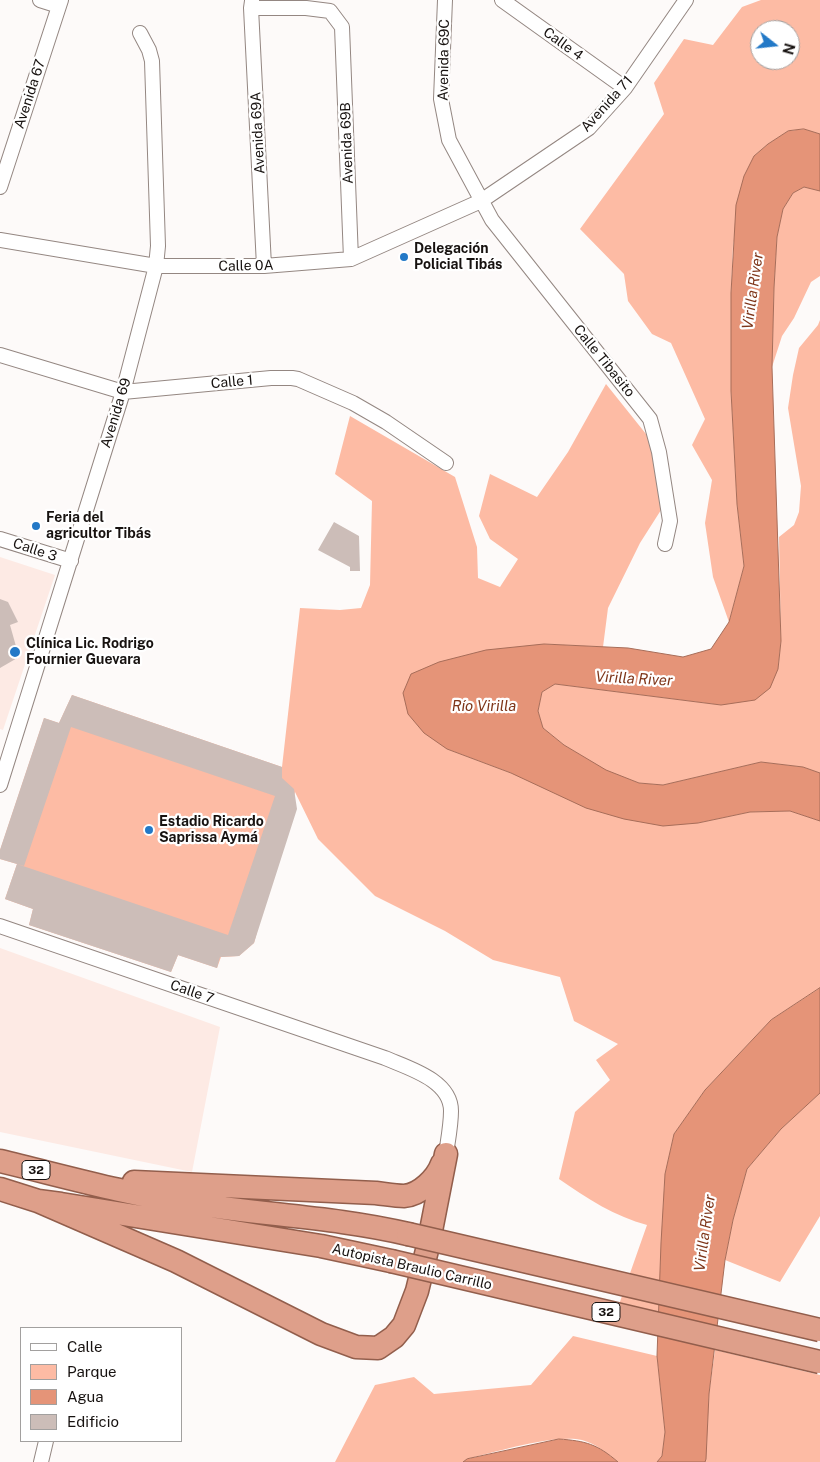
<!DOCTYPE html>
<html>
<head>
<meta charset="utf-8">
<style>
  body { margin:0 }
  #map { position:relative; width:820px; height:1462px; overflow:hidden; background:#fdfaf9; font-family:"Public Sans",sans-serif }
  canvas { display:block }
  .legend { position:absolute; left:20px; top:1327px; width:162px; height:115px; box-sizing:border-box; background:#fff; border:1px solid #a2a09f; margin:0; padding:6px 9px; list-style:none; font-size:15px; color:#171210 }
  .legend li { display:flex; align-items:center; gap:10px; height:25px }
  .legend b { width:25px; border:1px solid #a2a09f }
  .north { position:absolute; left:750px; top:20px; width:50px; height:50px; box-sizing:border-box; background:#fff; border:1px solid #a2a09f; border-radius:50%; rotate:106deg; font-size:14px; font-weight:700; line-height:20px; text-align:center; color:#171210 }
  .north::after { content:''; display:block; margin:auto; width:18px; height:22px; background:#2379c7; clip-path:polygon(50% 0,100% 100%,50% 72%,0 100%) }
</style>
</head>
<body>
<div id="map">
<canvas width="820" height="1462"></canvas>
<ul class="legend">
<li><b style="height:6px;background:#fff"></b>Calle</li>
<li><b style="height:14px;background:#fdbba4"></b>Parque</li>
<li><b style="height:14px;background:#e59478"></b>Agua</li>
<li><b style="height:14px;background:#ccbdb8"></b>Edificio</li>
</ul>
<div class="north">N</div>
</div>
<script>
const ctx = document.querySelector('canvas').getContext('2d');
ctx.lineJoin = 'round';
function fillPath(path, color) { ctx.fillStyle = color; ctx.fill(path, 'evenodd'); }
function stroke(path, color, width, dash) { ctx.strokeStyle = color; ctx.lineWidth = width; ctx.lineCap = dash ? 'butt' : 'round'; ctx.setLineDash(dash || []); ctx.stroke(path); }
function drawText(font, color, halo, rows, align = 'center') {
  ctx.font = font + ' "Public Sans",sans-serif'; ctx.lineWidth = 4.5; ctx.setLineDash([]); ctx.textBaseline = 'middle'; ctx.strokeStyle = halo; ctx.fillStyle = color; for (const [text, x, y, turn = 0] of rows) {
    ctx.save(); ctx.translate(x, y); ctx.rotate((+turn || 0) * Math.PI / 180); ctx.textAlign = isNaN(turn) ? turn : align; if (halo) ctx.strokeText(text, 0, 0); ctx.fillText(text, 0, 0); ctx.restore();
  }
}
const built = new Path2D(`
  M0 557 55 575 3 730 0 729Z
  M0 948 220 1027 192 1172 0 1132Z`);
const green = new Path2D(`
  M761 0H820V134L804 129 788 131 768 144 754 156 733 245 731 293V391L737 504 744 566 729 622 713 577 705 523 712 480 692 445 705 419 671 343 652 334 628 301 624 274 580 229 664 114 654 83 684 39 713 45 742 7ZM760 30H790V60H760Z
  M804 187 820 191V276L811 282 794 318 782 336 772 367 774 288 777 237 783 209 793 193Z
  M820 320V773L803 767 761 762 663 785 639 783 606 771 564 745 543 728 538 711 542 692 555 684 721 705 778 669 781 641 779 537 794 525 799 512 801 486 788 408 793 375 799 348 818 325Z
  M606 384 650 439 661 510 640 543 608 608 603 647 544 644 447 749 511 773 698 823 750 812 790 811 820 821V988L771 1020 705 1090 674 1134 665 1175 658 1323 616 1313 647 1225C616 1217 586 1198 559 1179L575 1112 610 1080 596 1060 618 1044 574 1021 560 977 493 960 445 931 375 896 318 839 295 792 254 943 239 956 221 957 217 968 178 955 171 972 29 925 33 909 5 899 17 864 0 859V850L44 718 59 723 72 695 282 767 300 608 340 610 361 608 370 585 372 501 335 474 350 416 455 477 477 547 478 578 500 587 518 559 490 539 479 516 490 474 537 497 568 452Z
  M820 1093V1216L780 1282 725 1260 733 1220 747 1169 781 1129Z
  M573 1336 657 1356 665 1432 662 1456 657 1462H618C607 1453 596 1444 582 1440 554 1434 496 1452 467 1459L463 1462H335L375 1385 414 1377 434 1394 531 1385Z
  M715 1350 820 1375V1462H705L709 1394Z`);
const water = new Path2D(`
  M804 129 820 134V191L804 187 793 193 783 209 777 237 774 288 772 367 781 641 778 669 770 688 755 700 721 705 555 684 542 692 538 711 543 728 564 745 606 770 639 783 663 785 761 762 803 767 820 773V821L790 811 750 812 698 823 663 826 624 819 586 808 511 773 447 749 424 733 408 714 403 693 411 674 439 662 486 650 544 644 628 648 683 657 711 649 729 622 744 566 737 504 731 391V293L736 205 744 176 754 156 768 144 788 131Z
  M820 988V1093L781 1129 747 1169 733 1220 725 1260 709 1394 706 1459 705 1462H657L662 1456 665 1432 657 1356 661 1243 665 1174 674 1134 705 1090 771 1020Z
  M559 1439C586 1441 597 1444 618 1462H463L467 1459Z`);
const building = new Path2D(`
  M334 522 359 536 360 571H350V567L318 550Z
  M0 599 8 602 18 622 10 625 19 657 0 668Z
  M72 695 282 767V778L294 789 297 809 254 943 239 956 220 957 217 968 178 955 171 972 29 925 33 909 5 899 17 864 228 935 275 796 71 727 24 866 0 859V850L44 718 59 723Z`);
const minor = new Path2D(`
  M40 0 59 6
  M445 0 441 99 449 140 492 220 650 419 659 452 670 521 665 544
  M502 0 625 88
  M252 1 251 8 264 266
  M251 8H306L330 11 342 27 351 259
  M0 187 61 0
  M0 240 156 266H264L351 259 481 201 589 128 625 88 686 0
  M0 355 123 392 271 378H292L298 379 353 403 386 422 446 463
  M0 539 71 561
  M0 785 123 392 156 266 158 246 152 61 149 50 140 33
  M0 926 385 1058C408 1068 451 1080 451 1111 451 1125 448 1140 446 1154
  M41 1462 46 1441`);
const trunk = new Path2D(`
  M0 1161C63 1176 125 1194 189 1203 262 1215 336 1217 408 1234
  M134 1182 376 1193C385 1194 395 1196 404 1196 420 1195 437 1178 442 1164
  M0 1189 38 1201 61 1204 321 1246 391 1261
  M38 1201 176 1261 321 1334 356 1347 378 1348 394 1337 404 1325 417 1291 428 1246 446 1154`);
const trunkBridge = new Path2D(`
  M408 1234 820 1330
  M391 1261 820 1362`);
const markers = [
  [404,257,5,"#2379c7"],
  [36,526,5,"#2379c7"],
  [15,652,6,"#2379c7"],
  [149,830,5,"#2379c7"]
];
const shields = [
  [36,1170,28],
  [606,1312,28]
];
const shieldNames = [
  ["32",36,1170],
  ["32",606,1312]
];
const streetNames = [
  ["Calle 4",563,44,36],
  ["Avenida 69C",444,60,-89],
  ["Avenida 67",30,94,-72],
  ["Avenida 71",607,104,-48],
  ["Avenida 69A",258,133,-93],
  ["Avenida 69B",347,143,-92],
  ["Calle 0A",246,266,-1],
  ["Calle Tibasito",604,361,51],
  ["Calle 1",232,382,-5],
  ["Avenida 69",116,413,-73],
  ["Calle 3",35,550,18],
  ["Calle 7",192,992,19],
  ["Autopista Braulio Carrillo",412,1267,13]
];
const poiNames = [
  ["Delegación",414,249],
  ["Policial Tibás",414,265],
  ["Feria del",46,518],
  ["agricultor Tibás",46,534],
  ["Clínica Lic. Rodrigo",26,644],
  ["Fournier Guevara",26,660],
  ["Estadio Ricardo",159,822],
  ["Saprissa Aymá",159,838]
];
const waterNames = [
  ["Virilla River",753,291,-82],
  ["Virilla River",634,679,3],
  ["Río Virilla",484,706],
  ["Virilla River",705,1233,-82]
];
fillPath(built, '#fdeae4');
fillPath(green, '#fdbba4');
fillPath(water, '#e59478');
stroke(water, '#a76d59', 1);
fillPath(building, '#ccbdb8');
stroke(minor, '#948782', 16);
stroke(trunk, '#925e4c', 25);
stroke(minor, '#fff', 14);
stroke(trunk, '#de9f8a', 22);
stroke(trunkBridge, '#925e4c', 25, []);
stroke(trunkBridge, '#de9f8a', 22);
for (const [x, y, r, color] of markers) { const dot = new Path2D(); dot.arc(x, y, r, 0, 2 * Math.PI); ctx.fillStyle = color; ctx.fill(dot); stroke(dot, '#fff', 2); }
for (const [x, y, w] of shields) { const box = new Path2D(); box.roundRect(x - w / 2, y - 9.5, w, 19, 4); ctx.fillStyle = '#fff'; ctx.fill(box); stroke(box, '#171210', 1); }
drawText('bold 12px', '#171210', null, shieldNames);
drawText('14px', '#171210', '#fff', streetNames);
drawText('bold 14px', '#171210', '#fff', poiNames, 'left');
drawText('italic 15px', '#7e3519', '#fff', waterNames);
</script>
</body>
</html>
